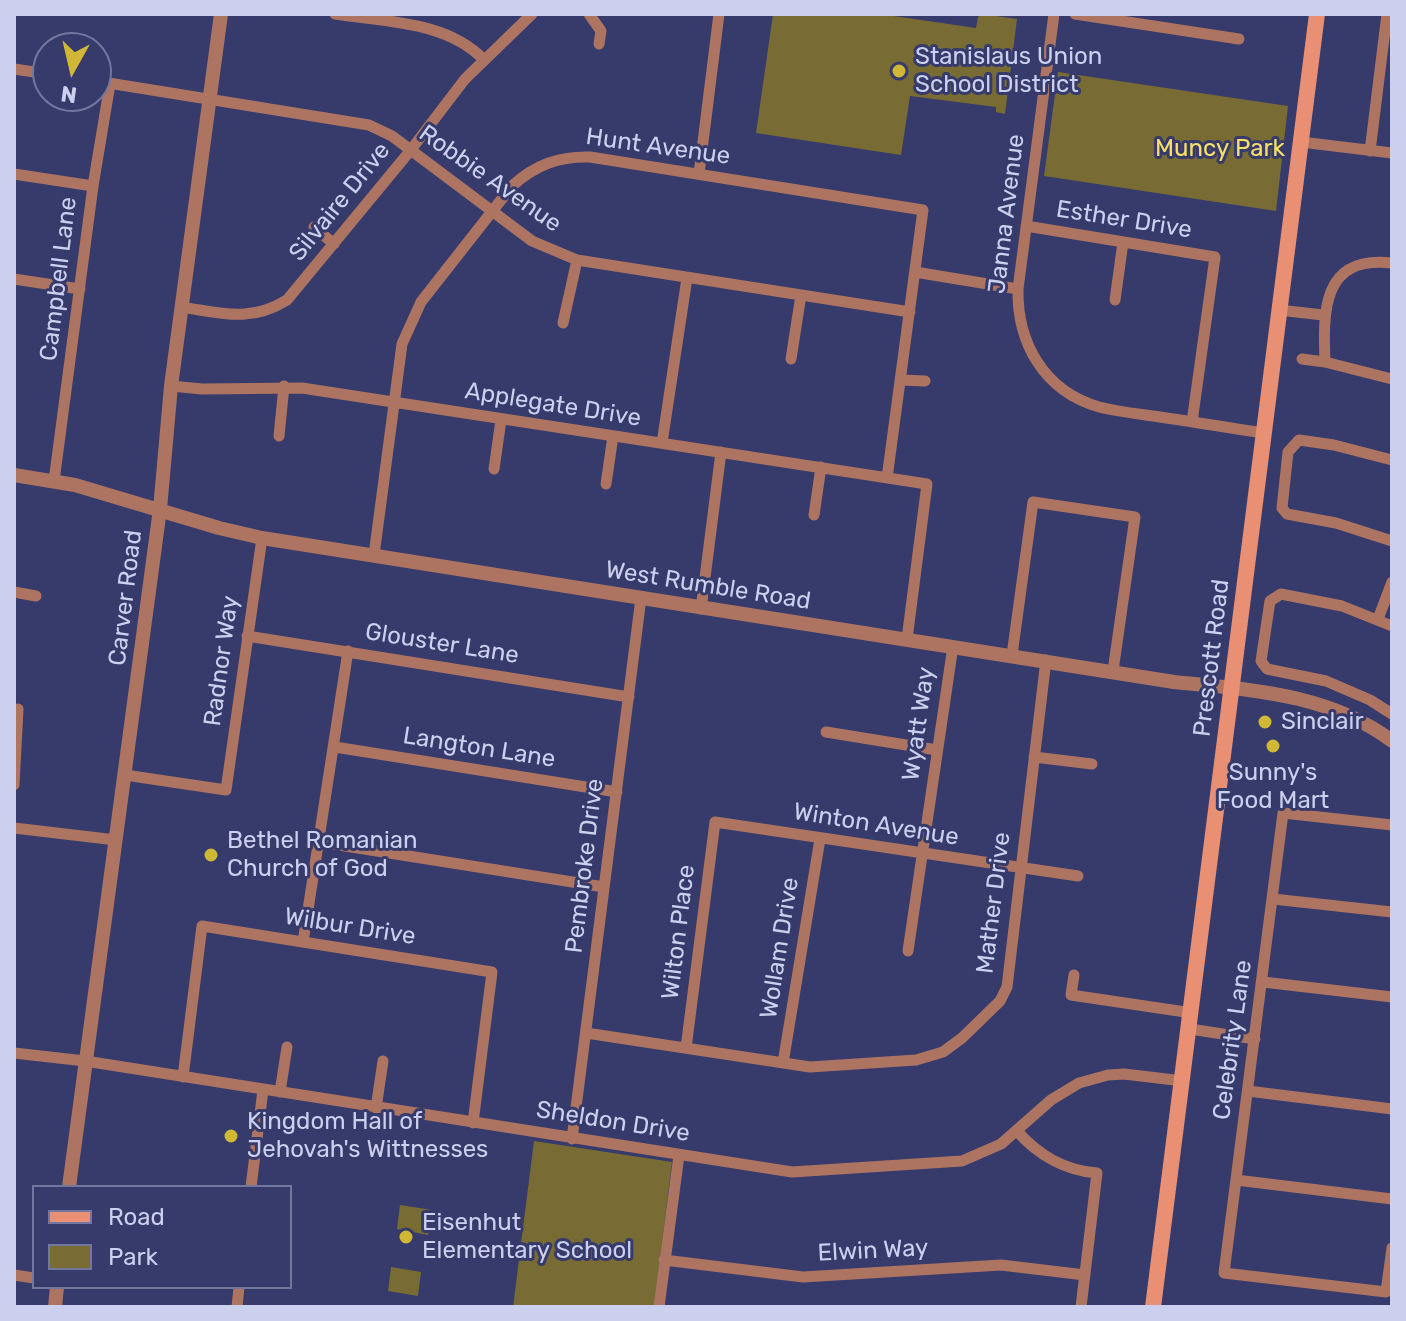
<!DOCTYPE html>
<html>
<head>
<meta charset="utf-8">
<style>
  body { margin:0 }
  #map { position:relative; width:1406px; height:1321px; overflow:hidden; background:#363b6c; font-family:Rubik,sans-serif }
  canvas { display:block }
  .frame { position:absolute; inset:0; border:16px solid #cbd0ee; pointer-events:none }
  .legend { position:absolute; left:32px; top:1185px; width:260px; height:104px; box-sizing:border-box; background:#363b6c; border:2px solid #7277a0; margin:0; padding:10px 14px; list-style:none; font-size:24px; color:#cbd0ee }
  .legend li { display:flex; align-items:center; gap:16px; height:40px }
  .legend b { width:40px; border:2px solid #7277a0 }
  .north { position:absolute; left:32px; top:32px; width:80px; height:80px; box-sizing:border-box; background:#363b6c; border:2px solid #7277a0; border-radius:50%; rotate:188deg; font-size:22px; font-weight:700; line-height:32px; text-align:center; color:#cbd0ee }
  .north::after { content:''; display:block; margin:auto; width:28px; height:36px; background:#d0b736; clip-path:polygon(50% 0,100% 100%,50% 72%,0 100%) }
</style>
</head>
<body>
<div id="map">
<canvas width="1406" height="1321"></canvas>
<div class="frame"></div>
<ul class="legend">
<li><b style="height:10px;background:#e98f73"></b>Road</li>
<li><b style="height:22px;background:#786c34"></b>Park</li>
</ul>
<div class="north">N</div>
</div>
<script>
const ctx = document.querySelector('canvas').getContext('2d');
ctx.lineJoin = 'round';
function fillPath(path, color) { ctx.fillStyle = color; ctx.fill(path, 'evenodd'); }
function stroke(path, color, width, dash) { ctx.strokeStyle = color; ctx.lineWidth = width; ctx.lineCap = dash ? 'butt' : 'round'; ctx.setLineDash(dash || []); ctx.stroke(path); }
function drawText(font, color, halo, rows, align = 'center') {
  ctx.font = font + ' Rubik,sans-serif'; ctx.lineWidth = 6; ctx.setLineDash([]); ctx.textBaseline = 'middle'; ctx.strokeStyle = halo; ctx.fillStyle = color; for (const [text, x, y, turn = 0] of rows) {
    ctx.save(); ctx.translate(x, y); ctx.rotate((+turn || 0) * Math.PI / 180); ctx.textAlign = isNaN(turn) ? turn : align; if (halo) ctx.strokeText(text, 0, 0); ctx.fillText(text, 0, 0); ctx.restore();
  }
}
const green = new Path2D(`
  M773 14H880L976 28 978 17 982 14 1017 19 1005 114 996 112V107L910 96 901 155 756 133Z
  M1058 72 1288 106 1276 211 1044 176Z
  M534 1141 672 1162 654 1307H513Z
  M400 1205 432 1210 428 1235 397 1229Z
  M391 1267 421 1272 418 1296 388 1291Z`);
const minor = new Path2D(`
  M335 14C385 22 447 21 484 60
  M589 14 601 31 599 44
  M1054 14 1018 289C1017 343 1044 391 1099 407 1119 412 1140 414 1160 417 1195 422 1229 428 1264 433
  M1075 14 1239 39
  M14 69 48 74
  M96 81 369 125 392 136 532 241 577 260 910 312
  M1301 142 1392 153
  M1370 151 1387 14
  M14 174 93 186
  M699 174 719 14
  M1026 226 1215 257 1192 422
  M314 227 334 244
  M915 272 1018 289
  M14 279 80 289
  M1115 300 1123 242
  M181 307C221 313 250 323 287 300L410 151 465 79 532 14
  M1279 310 1323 315
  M563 323 577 260
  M791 359 801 295
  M1302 359 1325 362 1392 379
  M1325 362C1323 311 1322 255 1392 263
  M901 380 925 381
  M171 386 202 389 302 388 927 484 907 639
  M279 436 284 386
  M662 443 687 278
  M1392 460 1334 445 1299 440 1288 452 1282 508 1287 514 1336 523 1392 541
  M494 469 501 420
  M54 481 93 186 110 84
  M606 484 613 436
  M814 515 821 467
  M374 555 402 344 421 302 512 186C535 165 559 156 590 157L923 210 887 478
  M14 592 36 596
  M701 609 721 452
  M1378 619 1392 582
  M1392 626 1342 606 1281 594 1270 601 1261 661 1267 669 1326 681 1370 700 1392 714
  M247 636 629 697
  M1012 655 1033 502 1135 517 1113 671
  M826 732 937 750
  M335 747 617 792
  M1034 757 1092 764
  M125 775 226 790 262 538
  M14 785 18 709
  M1392 825 1283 813 1224 1273 1386 1292 1392 1248
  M14 828 116 840
  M320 842 604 887
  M1273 899 1392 912
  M303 942 348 651
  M908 951 953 646
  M1074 975 1071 995 1192 1013
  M1263 982 1392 997
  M1190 1029 1255 1039
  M586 1033 810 1067 916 1060 943 1052 962 1038 1000 1001 1007 987 1046 660
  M686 1048 715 822 1078 876
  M14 1053 85 1061 792 1172 962 1161 1001 1144 1051 1100 1079 1083 1108 1075 1124 1074 1183 1081
  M783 1063 820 839
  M183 1077 202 926 492 972 473 1123
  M1248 1091 1392 1109
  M280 1092 287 1047
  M376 1108 383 1061
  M1017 1131C1039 1156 1064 1170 1097 1173L1081 1307
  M572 1139 641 598
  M1236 1180 1392 1199
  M251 1187 263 1090
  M664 1260 803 1277 1001 1265 1085 1275
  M14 1275 34 1278
  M237 1307 239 1287
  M659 1307 679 1155`);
const tertiary = new Path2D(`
  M14 475 75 485 219 528 262 538 1174 682C1250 690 1328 693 1392 741
  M69 1187 160 509 171 386 221 14
  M55 1307 57 1287`);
const secondary = new Path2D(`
  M1153 1307 1317 14`);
const markers = [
  [899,71,8,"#d0b736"],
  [1265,722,8,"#d0b736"],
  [1273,746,8,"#d0b736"],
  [211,855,8,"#d0b736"],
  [231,1136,8,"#d0b736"],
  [406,1237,8,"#d0b736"]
];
const poiNames = [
  ["Stanislaus Union",915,57],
  ["School District",915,85],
  ["Sinclair",1281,722],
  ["Sunny's",1273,773,"center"],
  ["Food Mart",1273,801,"center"],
  ["Bethel Romanian",227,841],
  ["Church of God",227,869],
  ["Kingdom Hall of",247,1122],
  ["Jehovah's Wittnesses",247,1150],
  ["Eisenhut",422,1223],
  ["Elementary School",422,1251]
];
const streetNames = [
  ["Hunt Avenue",658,147,8],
  ["Robbie Avenue",490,179,35],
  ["Silvaire Drive",340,202,-51],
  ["Janna Avenue",1007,214,-83],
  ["Esther Drive",1124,220,9],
  ["Campbell Lane",59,279,-83],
  ["Applegate Drive",553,405,9],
  ["West Rumble Road",708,586,9],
  ["Carver Road",126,598,-83],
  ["Glouster Lane",442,644,9],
  ["Prescott Road",1212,658,-83],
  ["Radnor Way",222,661,-82],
  ["Wyatt Way",919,724,-82],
  ["Langton Lane",479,748,9],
  ["Winton Avenue",876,825,9],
  ["Pembroke Drive",585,866,-83],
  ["Mather Drive",994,903,-83],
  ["Wilbur Drive",350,927,9],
  ["Wilton Place",679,932,-83],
  ["Wollam Drive",780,948,-81],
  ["Celebrity Lane",1233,1040,-82],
  ["Sheldon Drive",613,1122,9],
  ["Elwin Way",873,1251,-3]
];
const parkNames = [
  ["Muncy Park",1220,149]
];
fillPath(green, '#786c34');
stroke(minor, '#ad7462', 11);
stroke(tertiary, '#ad7462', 14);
stroke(secondary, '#e98f73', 16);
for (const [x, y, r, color] of markers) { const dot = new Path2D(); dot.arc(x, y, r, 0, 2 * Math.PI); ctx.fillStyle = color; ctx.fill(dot); stroke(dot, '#363b6c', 3); }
drawText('24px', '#cbd0ee', '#363b6c', poiNames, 'left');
drawText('24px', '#cbd0ee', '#363b6c', streetNames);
drawText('24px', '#f8e068', '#363b6c', parkNames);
</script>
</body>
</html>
